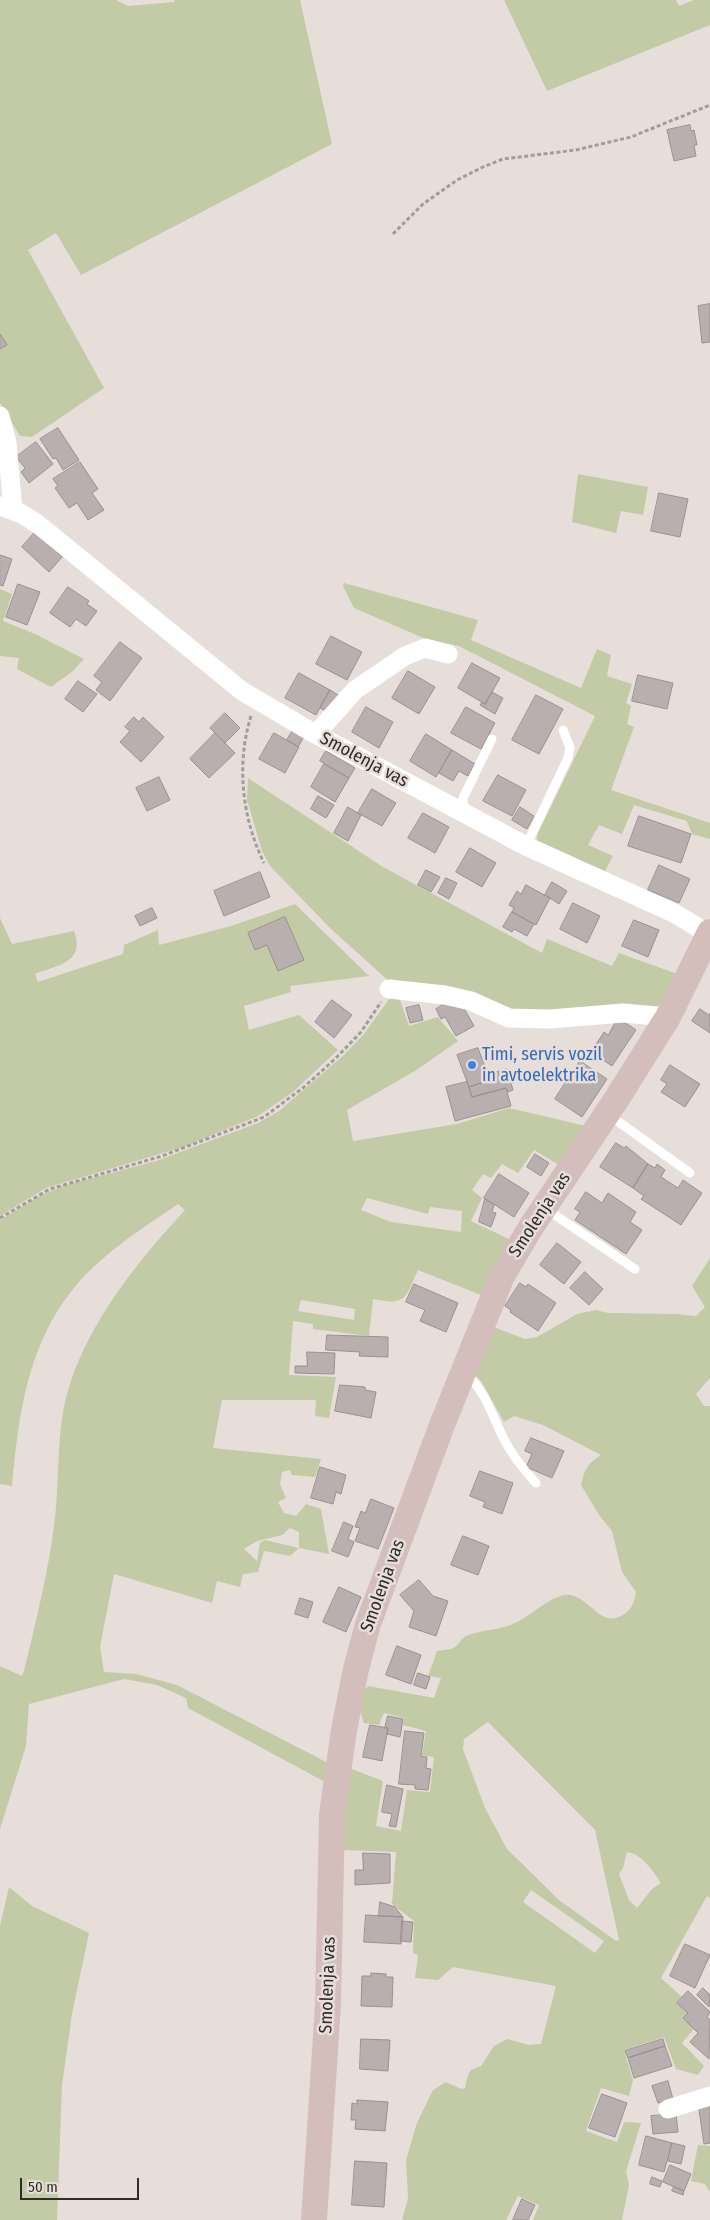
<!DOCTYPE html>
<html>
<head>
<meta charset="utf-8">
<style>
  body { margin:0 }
  #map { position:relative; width:710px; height:2220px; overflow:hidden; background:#e7deda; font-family:"Fira Sans Condensed",sans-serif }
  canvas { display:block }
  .scale { position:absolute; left:20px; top:2178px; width:119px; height:22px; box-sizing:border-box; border:2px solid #2f2c2a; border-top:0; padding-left:6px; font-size:15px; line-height:18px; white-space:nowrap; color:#2f2c2a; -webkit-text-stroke:4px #e7deda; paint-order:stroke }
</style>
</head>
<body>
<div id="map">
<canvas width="710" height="2220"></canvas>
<div class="scale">50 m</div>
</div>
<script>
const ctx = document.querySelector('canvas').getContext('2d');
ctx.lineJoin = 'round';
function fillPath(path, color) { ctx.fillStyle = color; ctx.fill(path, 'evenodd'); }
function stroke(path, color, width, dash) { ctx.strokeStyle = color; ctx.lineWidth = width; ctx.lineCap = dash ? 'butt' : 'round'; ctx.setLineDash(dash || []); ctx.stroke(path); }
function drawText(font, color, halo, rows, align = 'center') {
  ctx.font = font + ' "Fira Sans Condensed",sans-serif'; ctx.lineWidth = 5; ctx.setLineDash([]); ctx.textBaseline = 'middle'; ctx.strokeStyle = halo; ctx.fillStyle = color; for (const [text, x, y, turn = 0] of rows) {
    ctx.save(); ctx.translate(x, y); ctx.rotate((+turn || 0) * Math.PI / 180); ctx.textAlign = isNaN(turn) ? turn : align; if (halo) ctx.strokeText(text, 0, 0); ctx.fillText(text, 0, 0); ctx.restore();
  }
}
const green = new Path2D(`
  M0 0H116L128 6 174 2 175 0H300L332 144 81 275 56 233 28 250 104 388 32 437 20 436 0 403Z
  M504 0H676L679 6 694 0H710V25L547 91Z
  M578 474 648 487 643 515 621 511 616 533 572 522Z
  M344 583 478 620 471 640 581 688 597 649 611 655 607 676 632 684 626 703 631 706 627 724 634 727 611 790 710 823V839L692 834 687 821 634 805 622 834 599 825 588 845 613 856 604 873 536 845 538 833 595 716 459 646 428 640 354 608 343 586Z
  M0 589 12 594 3 621 35 634 84 659 73 671 51 687 17 669 19 658 0 656Z
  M248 778 383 867 542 953 547 939 612 966 619 953 680 975 662 1006 643 1009 511 1012 391 983 331 929 270 866 262 851 247 800Z
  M295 904 369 976 290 986 291 992 244 1006 249 1030 299 1015 338 1050 293 1092 258 1116 183 1147 46 1188 0 1216V918L12 944 74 931C86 963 57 965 35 974L38 982 123 954 124 945 158 930 159 945 231 926Z
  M398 994 409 1026 438 1017 458 1041 415 1071 347 1110 353 1141 457 1124 509 1108 586 1126 559 1165 534 1150 518 1173 502 1164 491 1178 483 1174 472 1190 482 1198 471 1221 509 1239 481 1295 418 1270C405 1298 407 1306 373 1299L369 1336 313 1329V1324L293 1321 289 1375 336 1377 329 1418 315 1416 316 1400H222L213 1448 321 1459 315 1477 292 1475 290 1470 282 1472 280 1484 286 1498 278 1502 284 1513 296 1516 306 1504 321 1509 329 1554 299 1548 290 1556 264 1551 258 1572 243 1574 240 1587 217 1581 212 1603 114 1574 100 1647 104 1672 136 1674 177 1685 328 1763 325 1782 188 1708 186 1698 157 1685 124 1679 29 1704 26 1746 0 1829V1666L22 1676 24 1671C36 1620 49 1570 55 1518 60 1475 56 1428 69 1387 90 1320 138 1261 185 1210L178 1204C140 1230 98 1256 70 1293 27 1348 18 1419 12 1486L0 1484V1220L40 1196 63 1186 156 1161 258 1123 279 1111 344 1055 364 1034 392 995ZM367 1198 428 1214 430 1207 462 1211 461 1232 391 1222 361 1210ZM301 1300 355 1309 354 1320 298 1311ZM290 1528 299 1532V1548L265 1540 260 1543 257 1561 244 1549 257 1541 282 1535Z
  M710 1258V1378L696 1394 704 1406H710V1898L707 1896 661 1978 682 1997 677 2003 691 2015 686 2021 694 2029 682 2043 704 2066 698 2075 676 2069 664 2037 624 2050 633 2080 629 2096 601 2088 586 2131 617 2142 624 2122 641 2123 626 2171 629 2185 622 2220H533L539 2205 518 2196 506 2220H402L408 2198 406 2160 417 2123 433 2090 446 2082 461 2089 465 2088 468 2075 471 2070 481 2066 494 2046 507 2039 529 2045 541 2044 556 1986 453 1967 438 1980 415 1978 418 1955 413 1953 414 1921 392 1904 396 1852 342 1850 349 1768 383 1781 376 1826 401 1831 407 1790 430 1792 434 1757 422 1755 426 1731 403 1725 404 1718 384 1713 379 1725 364 1723C358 1709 358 1697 368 1686L434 1698 441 1678 428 1676 437 1651C442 1650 451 1650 455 1647 459 1644 462 1638 466 1636 482 1629 500 1631 517 1622 533 1614 547 1599 564 1595 587 1591 598 1628 621 1616 631 1611 634 1604 636 1592L622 1572 612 1531 599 1515 581 1485C584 1470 588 1463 601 1455L543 1425 514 1416 504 1422 481 1381 472 1372 491 1326 525 1339 537 1337 577 1314 596 1310 608 1313 675 1314 696 1316 705 1307 692 1286ZM488 1722 595 1830 619 1940 616 1941 559 1900 507 1849 485 1808 463 1749 464 1739ZM627 1852C641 1853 654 1872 661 1883L652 1889 637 1908 629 1900 619 1874 623 1868ZM531 1890 604 1941 595 1953 523 1902Z
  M9 1887 32 1906 89 1933 72 2014 62 2085 57 2220H0V1926Z
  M698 2145 710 2146V2192L705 2184 691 2181Z`);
const building = new Path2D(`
  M690 125 691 131 694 130 697 145H694L696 156 674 161 667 130Z
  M710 304V342L702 343 698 306Z
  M0 334 7 345 0 349Z
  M58 428 79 460 63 470 56 458 53 459 40 439Z
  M36 442 53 464 29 483 21 472 25 468 16 457Z
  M80 462 98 489 92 493 104 510 88 520 77 503 69 508 55 488 58 486 53 479Z
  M659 493 688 499 680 537 651 531Z
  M35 532 62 557 49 572 22 547Z
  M0 555 12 559 3 586 0 585Z
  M18 584 40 592 27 625 6 617Z
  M68 587 89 601 87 604 97 611 86 626 76 619 70 627 50 613Z
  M331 636 362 652 347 680 316 664Z
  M120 642 142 658 110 701 96 690 102 682 94 676Z
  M472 663 500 678 485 704 458 688Z
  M408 671 435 687 419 714 392 698Z
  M299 673 330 690 316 715 285 698Z
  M638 675 673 683 667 709 632 701Z
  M78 681 97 694 83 712 65 699Z
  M330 690 338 695 329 713 320 708Z
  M492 692 503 698 495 714 480 705 482 702 485 704Z
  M536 695 563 709 539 754 512 740Z
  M366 707 393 722 379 748 352 732Z
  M466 707 495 723 481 749 451 733Z
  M225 713 240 728 225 743 210 728Z
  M134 717 139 722 143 717 164 737 141 762 120 742 130 731 125 727Z
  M294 728 305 735 298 747 287 740Z
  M215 733 235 753 209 778 190 759Z
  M274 733 299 747 285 773 259 759Z
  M426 734 452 750 436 777 410 761Z
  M452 750 475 764 468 776 459 771 453 781 439 773Z
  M326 751 355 768 349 778 320 761Z
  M324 764 349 778 335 802 311 787Z
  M498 775 526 790 512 816 483 801Z
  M159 777 170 800 147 811 136 788Z
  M372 789 396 803 382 826 358 813Z
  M318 796 334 805 326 818 311 809Z
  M348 807 361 815 348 841 334 833Z
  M520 807 534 816 527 829 512 820Z
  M423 813 449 827 435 853 408 838Z
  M639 816 691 834 681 863 628 846Z
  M470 848 496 863 482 887 456 872Z
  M659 865 690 879 679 903 648 890Z
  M426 870 440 877 431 892 418 885Z
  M260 872 270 897 224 916 214 891Z
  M446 878 457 883 449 899 438 893Z
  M552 882 567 891 559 904 545 895Z
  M526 885 550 898 536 925 512 912 514 908 509 905 517 891 521 894Z
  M573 903 600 916 587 943 560 929Z
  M152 908 157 918 140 926 135 916Z
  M512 912 534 924 527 936 514 929 512 932 503 927Z
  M285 917 304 960 278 971 267 945 255 950 248 933Z
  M634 920 659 930 648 957 622 946Z
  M454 999 461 1003 474 1026 456 1036 445 1017 441 1019 436 1009Z
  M332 1000 352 1015 334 1038 315 1022Z
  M419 1005 423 1020 410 1023 406 1008Z
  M700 1009 709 1015 710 1013V1033L692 1021Z
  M618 1018 636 1030 612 1066 591 1052 604 1032 608 1035Z
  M478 1048 490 1080 469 1087 457 1055Z
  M580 1061 607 1079 582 1117 555 1099Z
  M670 1065 700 1084 685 1107 661 1092 667 1084 661 1080Z
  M507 1069 513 1090 508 1092 506 1088 472 1097 469 1087 490 1080 488 1075Z
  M467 1082 472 1097 506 1088 511 1106 455 1121 446 1087Z
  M616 1143 624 1148 626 1146 648 1164 633 1188 600 1167Z
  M535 1154 549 1163 541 1176 527 1167Z
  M648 1164 655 1168 657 1164 665 1170 661 1177 678 1188 683 1180 702 1193 681 1225 641 1199 644 1196 633 1188Z
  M499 1174 529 1193 514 1217 484 1198Z
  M586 1192 602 1203 608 1193 636 1212 630 1222 642 1230 626 1254 575 1220 580 1212 575 1209Z
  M485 1199 494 1205 492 1212 496 1213 491 1227 479 1222Z
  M557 1243 581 1262 564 1284 540 1265Z
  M585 1272 603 1289 589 1305 570 1288Z
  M520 1283 526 1287 528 1284 556 1303 538 1331 510 1312 511 1310 505 1306Z
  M414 1284 458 1303 446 1332 420 1321 425 1310 406 1302Z
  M327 1335 388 1337V1357L359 1356 360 1352 326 1350Z
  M307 1352 335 1353 334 1374 295 1373V1366H307Z
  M340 1385 365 1387V1390L376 1392 371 1418 335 1411Z
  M531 1438 564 1451 552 1478 526 1467 532 1454 525 1451Z
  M320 1467 346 1475 341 1494 336 1492 333 1504 311 1498Z
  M480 1471 513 1483 502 1514 483 1507 485 1502 470 1496Z
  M371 1499 394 1508 378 1549 355 1541 360 1528 355 1527 361 1511 365 1513Z
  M344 1522 353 1526 348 1539 354 1542 348 1557 332 1551Z
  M463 1536 489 1546 478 1575 451 1565Z
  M419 1580 433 1596 448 1601 436 1636 409 1627 414 1611 400 1595Z
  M339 1587 361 1597 346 1632 323 1622Z
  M300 1598 313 1602 308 1618 295 1614Z
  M397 1646 421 1655 411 1684 386 1675Z
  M418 1673 430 1677 426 1689 414 1685Z
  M388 1716 403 1719 400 1737 387 1734 388 1728H385Z
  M370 1725 388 1728 382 1761 363 1757Z
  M405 1731 424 1733 421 1756 427 1757 426 1768 431 1769 428 1790 415 1789V1785L399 1784Z
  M387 1785 403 1789 396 1827 389 1826 392 1814 382 1812Z
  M363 1853 390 1854V1883L355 1885V1870H363Z
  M380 1902 395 1907 403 1917 379 1916Z
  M366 1915 403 1917 401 1944 364 1942Z
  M402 1921 413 1922 411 1942 401 1941Z
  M685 1944 710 1955 695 1988 670 1976Z
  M371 1973 386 1974V1977H393L392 2007 361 2006 362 1976H371Z
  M703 1988 710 1995 709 2007 697 1995Z
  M688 1991 710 2012 707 2017 710 2020 709 2059 690 2042 698 2033 683 2018 688 2013 677 2003Z
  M361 2039 390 2040 388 2071 360 2069Z
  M663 2039 665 2046 628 2058 625 2051Z
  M665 2046 672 2066 634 2078 628 2058Z
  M668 2081 673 2099 658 2103 652 2086Z
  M602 2094 627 2103 615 2137 589 2128Z
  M357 2100 388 2102 385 2131 355 2129 356 2120H351L352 2103 357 2104Z
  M710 2101V2143L704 2144 698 2103Z
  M676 2114 678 2132 653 2134 651 2116Z
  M646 2136 672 2143 664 2172 639 2165Z
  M672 2143 685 2146 681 2164 668 2161Z
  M355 2161 387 2163 384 2207 352 2205Z
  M670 2165 691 2174 684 2191 663 2182Z
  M652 2177 662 2181 660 2187 650 2184Z
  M674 2187 684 2191 683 2195 672 2191Z
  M522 2199 535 2205 528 2220H513Z`);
const path = new Path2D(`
  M393 234 423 204 457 180 483 167 503 159 576 150 631 137 710 105
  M251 716C236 764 242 818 264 863
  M0 1218 50 1189 162 1156 264 1117 304 1087 336 1058 361 1032 381 1002`);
const service = new Path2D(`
  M464 813 463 798 492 739
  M526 846 568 758 570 748 563 730
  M609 1115 690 1173
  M546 1209 635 1269
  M465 1373C486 1391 492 1416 504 1439 513 1457 523 1469 536 1483`);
const minor = new Path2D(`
  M0 416 7 443 13 510
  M0 506 22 514 39 525 242 691 310 731 526 846 674 913 709 934
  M316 734 355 690 405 656 425 648 448 654
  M389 989 445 995 471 1001 509 1018 550 1019 623 1013 668 1017
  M668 2109 710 2096`);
const secondary = new Path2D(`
  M314 2220 328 2004 332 1814 344 1730 356 1669 368 1624 442 1425 502 1276 531 1227 616 1100 668 1017 710 932`);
const markers = [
  [472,1065,5,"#3f7fe0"]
];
const streetNames = [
  ["Smolenja vas",364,760,28],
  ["Smolenja vas",540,1215,-57],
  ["Smolenja vas",383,1586,-70],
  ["Smolenja vas",328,1985,-88]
];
const shopNames = [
  ["Timi, servis vozil",482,1055],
  ["in avtoelektrika",482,1076]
];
fillPath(green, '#c3caa6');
fillPath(building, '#b9afae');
stroke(building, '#9a918f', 1);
stroke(path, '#a39c99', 3, [4, 2.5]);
stroke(service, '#fff', 9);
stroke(minor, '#fff', 19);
stroke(secondary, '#d4bebc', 26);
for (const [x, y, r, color] of markers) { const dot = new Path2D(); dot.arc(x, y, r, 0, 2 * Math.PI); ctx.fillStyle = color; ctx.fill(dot); stroke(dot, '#e7deda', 2); }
drawText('18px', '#2f2c2a', '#e7deda', streetNames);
drawText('18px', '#366cbe', '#e7deda', shopNames, 'left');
</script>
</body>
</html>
